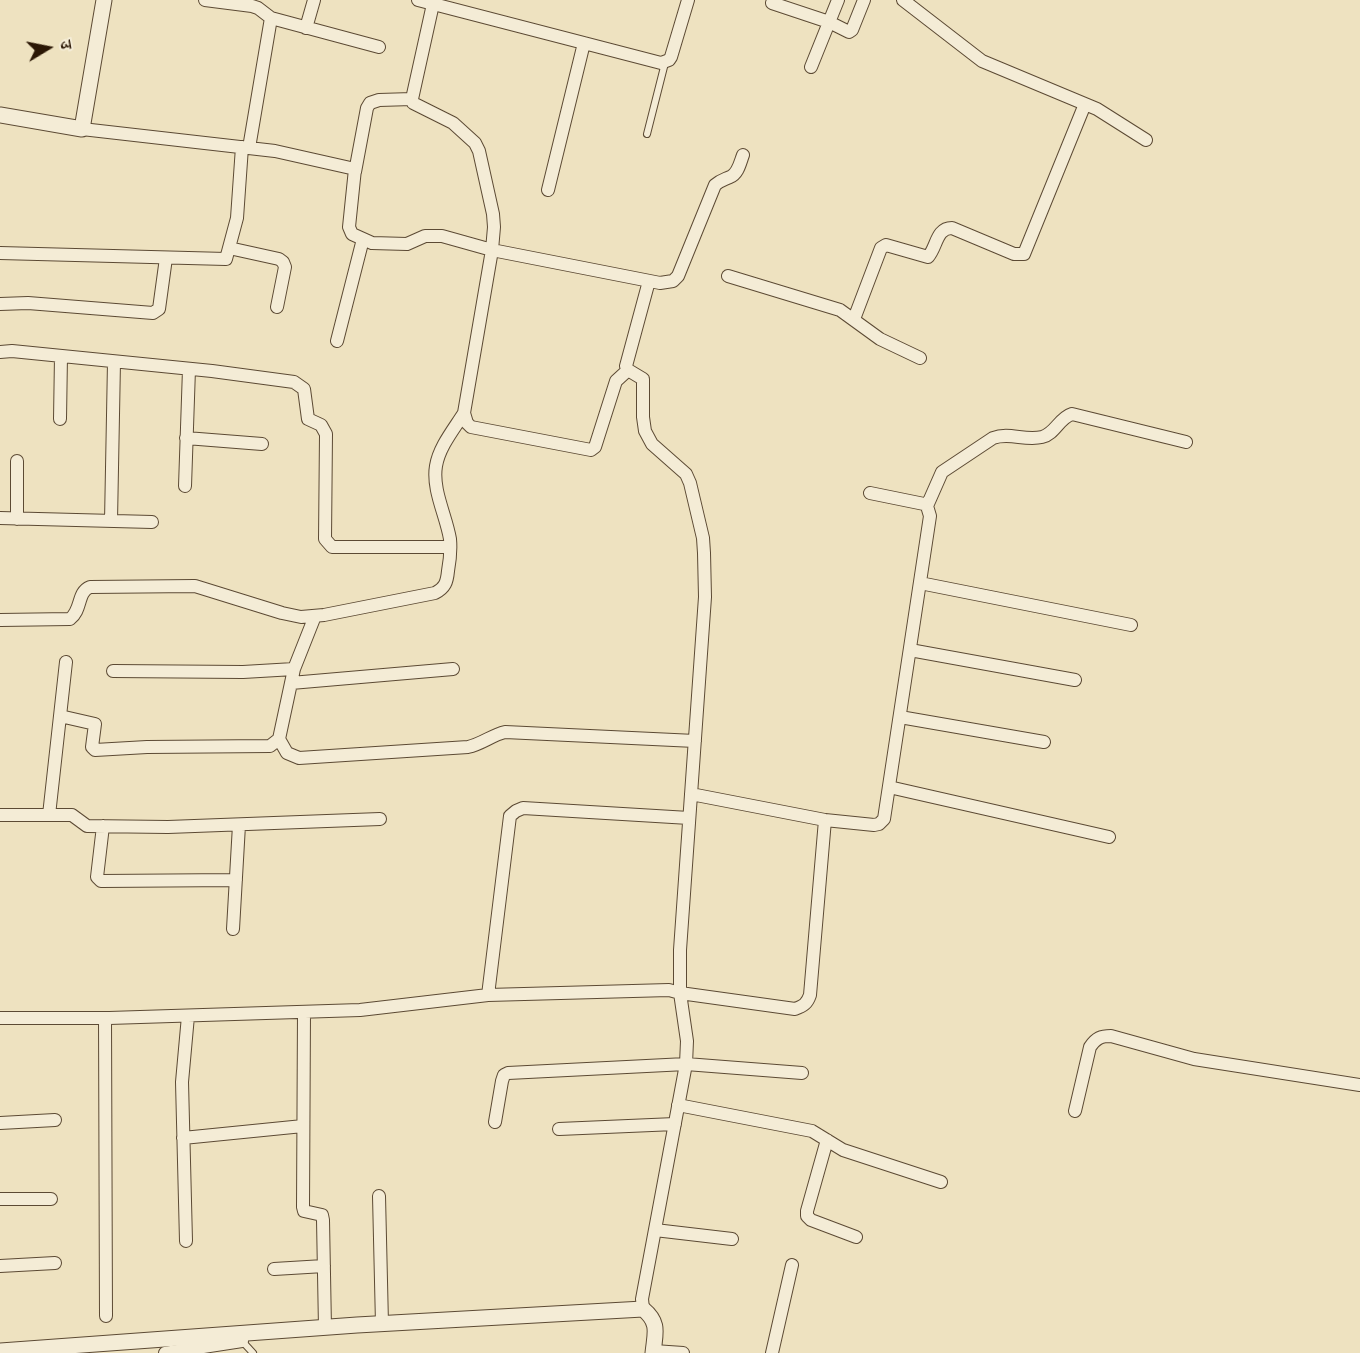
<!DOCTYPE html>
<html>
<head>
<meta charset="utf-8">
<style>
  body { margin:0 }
  #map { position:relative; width:1360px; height:1353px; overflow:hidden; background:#eee2c0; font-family:"IM FELL Double Pica","Noto Serif Devanagari",serif }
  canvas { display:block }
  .north { position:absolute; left:18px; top:18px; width:60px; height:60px; -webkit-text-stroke:4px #f4ecd6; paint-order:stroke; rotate:80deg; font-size:16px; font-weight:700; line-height:24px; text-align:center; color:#2b1705 }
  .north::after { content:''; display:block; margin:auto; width:21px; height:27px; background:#2b1705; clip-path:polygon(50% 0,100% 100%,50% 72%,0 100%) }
</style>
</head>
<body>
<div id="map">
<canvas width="1360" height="1353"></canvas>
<div class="north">उ</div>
</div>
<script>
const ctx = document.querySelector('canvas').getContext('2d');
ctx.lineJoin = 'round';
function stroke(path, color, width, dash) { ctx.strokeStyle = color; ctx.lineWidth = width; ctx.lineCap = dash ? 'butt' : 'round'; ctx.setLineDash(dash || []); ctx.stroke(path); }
const service = new Path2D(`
  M647 134 665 63
  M242 1341 253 1353`);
const minor = new Path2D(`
  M205 0 252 6 258 8 271 18 379 47
  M418 0 661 63 669 60 671 57 688 0
  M903 0 982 61 1097 109 1146 140
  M772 3 829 22 849 32 852 30 864 0
  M433 4 412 99 413 103 453 123 475 143 479 151 493 214 494 227 492 250 464 413 467 423 471 427 591 450 595 447 616 381 628 370
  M306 28 314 0
  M811 67 838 0
  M82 129 275 151 355 169 349 227 352 234 372 243 407 244 425 236H442L492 250 660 283 673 281 678 276 715 185C721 180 723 180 730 177 738 174 740 163 743 155
  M249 148 271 18
  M355 172 367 108 370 103 379 100 412 99
  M548 190 584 43
  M229 248 279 259 283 262 285 267 277 307
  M0 253 226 259 237 218 242 147
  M728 276 840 310 880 339 920 358
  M0 304 28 303 153 313 159 309 166 258
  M854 319 881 248 886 245 928 257C937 247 936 228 952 228L1014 254H1024L1085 104
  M337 341 363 239
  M0 352 12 351 212 371 294 382 304 389 308 419 321 425 326 434 325 539 332 547H450
  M60 419 61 356
  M186 438 262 444
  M185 486 189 369
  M927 506 942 472 993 438C1009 432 1025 441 1042 437 1055 434 1059 418 1072 414L1186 442
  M0 518 152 522
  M17 519V461
  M111 521 114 362
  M920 583 1131 625
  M0 620 70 619C82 610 77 592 90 587L195 586 282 613 301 617 324 615 435 593C445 588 447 582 448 571 450 560 451 550 450 539 446 515 432 490 436 466 439 447 454 429 464 413
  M910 650 1075 680
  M113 671 243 672 294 669
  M291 683 453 669
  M60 716 95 724 92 747 95 750 147 747 270 746 279 739 294 669 315 616
  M900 717 1044 742
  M279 739 287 753 299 758 468 747C482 744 492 735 505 732L695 741
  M889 787 1109 837
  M691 794 825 820 874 825 879 824 884 819 930 516 927 506 924 504 870 493
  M0 815H72L87 826 168 827 380 819
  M49 815 66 662
  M103 826 97 877 101 881 236 880
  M233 929 239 825
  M488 995 510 816 516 811 523 808 689 818
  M304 1012 303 1207 304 1211 322 1215 323 1220 325 1328
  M0 1018H109L360 1010 488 995 669 990 680 993 795 1009C803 1006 807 1004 810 995L825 820
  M105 1018 106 1316
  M678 1105 812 1131 843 1150 941 1182
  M1075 1111 1090 1047C1096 1038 1101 1036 1111 1036L1194 1059 1360 1085
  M495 1122 502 1081 504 1075 508 1073 686 1064 802 1073
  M0 1123 55 1120
  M559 1129 675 1124
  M183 1138 303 1126
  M827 1140 807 1211V1216L811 1220 856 1237
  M379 1196 382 1324
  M0 1199H51
  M655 1230 732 1239
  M186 1241 182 1082 188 1016
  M0 1266 55 1263
  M274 1269 324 1266
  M643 1309 642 1299 686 1064 687 1041 680 993V950L705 597 704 553 703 538 690 483 686 474 652 444 645 431 643 417V379L628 370 626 366 649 281
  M654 1351 683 1353
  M165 1353 242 1341
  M772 1353 792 1265`);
const tertiary = new Path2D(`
  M0 115 82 129 104 0
  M0 1351 357 1325 643 1309C660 1323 655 1333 653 1353`);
stroke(service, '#5c4a34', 8);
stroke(minor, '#5c4a34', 14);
stroke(tertiary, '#5c4a34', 17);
stroke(service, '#f4ecd6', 6);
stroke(minor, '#f4ecd6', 12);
stroke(tertiary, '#f4ecd6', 15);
</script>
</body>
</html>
